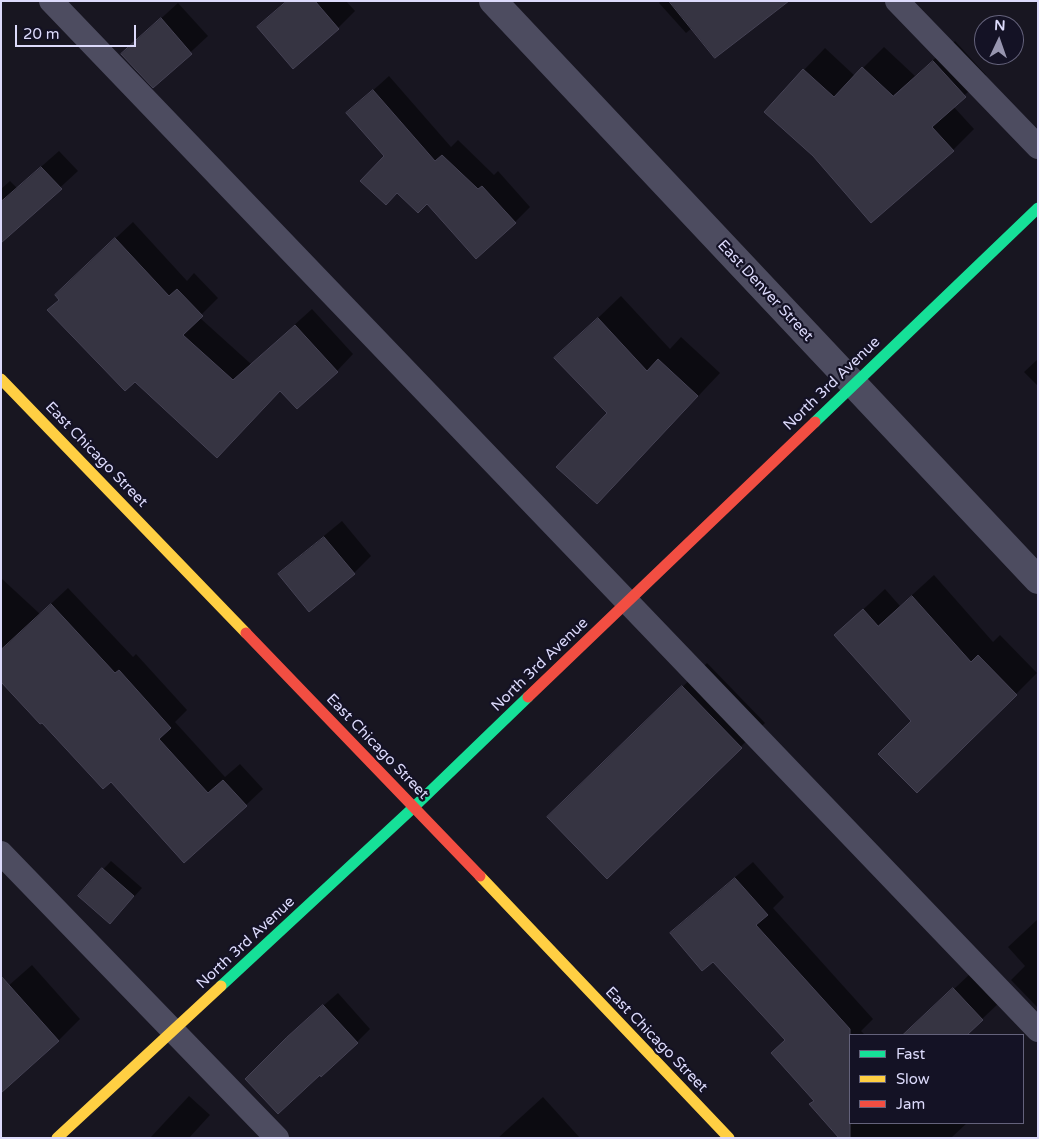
<!DOCTYPE html>
<html>
<head>
<meta charset="utf-8">
<style>
  body { margin:0 }
  #map { position:relative; width:1039px; height:1139px; overflow:hidden; background:#181621; font-family:"Varela Round",sans-serif }
  canvas { display:block }
  .frame { position:absolute; inset:0; border:2px solid #dcdafb; pointer-events:none }
  .legend { position:absolute; left:849px; top:1034px; width:175px; height:90px; box-sizing:border-box; background:#141225; border:1px solid #64627b; margin:0; padding:6px 9px; list-style:none; font-size:15px; color:#dcdafb }
  .legend li { display:flex; align-items:center; gap:10px; height:25px }
  .legend b { width:25px; border:1px solid #64627b }
  .north { position:absolute; left:974px; top:15px; width:50px; height:50px; box-sizing:border-box; background:#141225; border:1px solid #64627b; border-radius:50%; rotate:3deg; font-size:14px; font-weight:700; line-height:20px; text-align:center; color:#dcdafb }
  .north::after { content:''; display:block; margin:auto; width:18px; height:22px; background:#9795af; clip-path:polygon(50% 0,100% 100%,50% 72%,0 100%) }
  .scale { position:absolute; left:15px; top:25px; width:121px; height:22px; box-sizing:border-box; border:2px solid #dcdafb; border-top:0; padding-left:6px; font-size:15px; line-height:18px; white-space:nowrap; color:#dcdafb; -webkit-text-stroke:4px #141225; paint-order:stroke }
</style>
</head>
<body>
<div id="map">
<canvas width="1039" height="1139"></canvas>
<div class="frame"></div>
<ul class="legend">
<li><b style="height:6px;background:#16e098"></b>Fast</li>
<li><b style="height:6px;background:#ffcf43"></b>Slow</li>
<li><b style="height:6px;background:#f24e42"></b>Jam</li>
</ul>
<div class="north">N</div>
<div class="scale">20 m</div>
</div>
<script>
const ctx = document.querySelector('canvas').getContext('2d');
ctx.lineJoin = 'round';
function fillPath(path, color) { ctx.fillStyle = color; ctx.fill(path, 'evenodd'); }
function stroke(path, color, width, dash) { ctx.strokeStyle = color; ctx.lineWidth = width; ctx.lineCap = dash ? 'butt' : 'round'; ctx.setLineDash(dash || []); ctx.stroke(path); }
function drawText(font, color, halo, rows, align = 'center') {
  ctx.font = font + ' "Varela Round",sans-serif'; ctx.lineWidth = 4.5; ctx.setLineDash([]); ctx.textBaseline = 'middle'; ctx.strokeStyle = halo; ctx.fillStyle = color; for (const [text, x, y, turn = 0] of rows) {
    ctx.save(); ctx.translate(x, y); ctx.rotate((+turn || 0) * Math.PI / 180); ctx.textAlign = isNaN(turn) ? turn : align; if (halo) ctx.strokeText(text, 0, 0); ctx.fillText(text, 0, 0); ctx.restore();
  }
}
const shadow = new Path2D(`
  M286 1H346L355 11 338 28H258Z
  M661 1H783L692 28 686 33 659 3Z
  M178 3 208 36 154 86 122 54Z
  M955 41 986 75 953 106 974 129 953 150 871 222 804 70 825 48 855 76 884 47 915 76Z
  M389 76 451 147 458 140 494 175 498 171 530 207 515 222 386 156 348 113Z
  M59 151 78 171 1 242V189L10 181 17 188Z
  M133 222 187 281 194 273 218 298 199 317 251 364 312 309 353 354 337 371 281 389 234 440 60 299 73 278Z
  M621 296 670 349 681 337 720 373 619 480 608 413 556 358Z
  M1038 359V386L1024 372Z
  M342 521 371 556 354 573 310 610 280 574 297 558Z
  M934 575 993 642 1000 635 1037 673 1016 694 912 721 836 635 885 589 900 606Z
  M1 578 40 614 68 588 133 657 136 654 187 710 175 722 225 777 240 764 263 789 246 805 111 780 42 721 1 680Z
  M707 663 765 723 607 877 573 793Z
  M111 861 142 888 118 914 79 895Z
  M753 862 784 897 773 908 873 1019 861 1031 865 1035H850V1123H967L951 1138H844L815 1101 786 1040 714 960 671 933 688 917Z
  M1038 919V1008L1011 980 1025 966 1008 947Z
  M32 965 80 1019 59 1040 1 1091 7 987Z
  M971 973 999 1003 965 1035H936L921 1020Z
  M338 993 370 1029 357 1042 301 1025Z
  M189 1096 210 1115 189 1138 151 1137Z
  M543 1097 580 1138H498Z`);
const building = new Path2D(`
  M287 1H315L339 29 293 69 257 27Z
  M669 1H789L715 58Z
  M161 18 192 54 153 88 121 54Z
  M933 61 966 97 932 127 954 151 871 223 813 156 764 112 803 69 834 97 862 67 893 96Z
  M373 90 435 161 442 155 478 189 482 186 516 223 476 259 427 204 418 213 397 193 386 205 360 181 384 156 346 113Z
  M41 167 62 189 1 243V202Z
  M115 238 169 296 177 289 203 316 183 335 233 380 295 325 338 372 297 409 280 391 217 458 135 382 125 391 47 310 59 300 55 295Z
  M598 318 647 371 658 359 698 396 597 504 556 467 607 413 554 358Z
  M324 537 355 574 309 612 278 574Z
  M912 596 971 662 978 655 1017 695 917 793 878 754 911 721 834 635 863 609 878 626Z
  M51 604 115 673 119 670 171 728 159 739 208 793 223 780 247 806 184 863 111 782 103 789 42 723 40 724 1 682V650Z
  M682 686 742 748 607 879 547 817Z
  M102 868 134 896 110 924 78 896Z
  M735 878 768 915 756 925 850 1029V1138H839L809 1104 814 1101 771 1053 785 1040 713 962 702 971 670 933Z
  M1 976 59 1041 1 1093Z
  M953 988 983 1020 967 1035H903Z
  M323 1005 358 1043 321 1077 320 1075 278 1114 245 1079 286 1038Z`);
const lane = new Path2D(`
  M51 1 1038 1030
  M897 1 1038 147
  M1 853 277 1138`);
const street = new Path2D(`
  M493 1 1038 580`);
const fast = new Path2D(`
  M815 422 1038 208
  M221 986 414 807 528 697`);
const slow = new Path2D(`
  M1 379 246 633
  M480 876 729 1138
  M57 1138 221 986`);
const jam = new Path2D(`
  M246 633 480 876
  M528 697 815 422`);
const streetNames = [
  ["East Denver Street",765,291,47],
  ["North 3rd Avenue",832,384,-44],
  ["East Chicago Street",96,455,46],
  ["North 3rd Avenue",540,665,-44],
  ["East Chicago Street",377,747,46],
  ["North 3rd Avenue",246,943,-43],
  ["East Chicago Street",656,1040,46]
];
fillPath(shadow, '#0007');
fillPath(building, '#363442');
stroke(building, '#454254', 1);
stroke(lane, '#4d4c60', 24);
stroke(street, '#4d4c60', 28);
stroke(fast, '#16e098', 11);
stroke(slow, '#ffcf43', 11);
stroke(jam, '#f24e42', 11);
drawText('15px', '#dcdafb', '#141225', streetNames);
</script>
</body>
</html>
